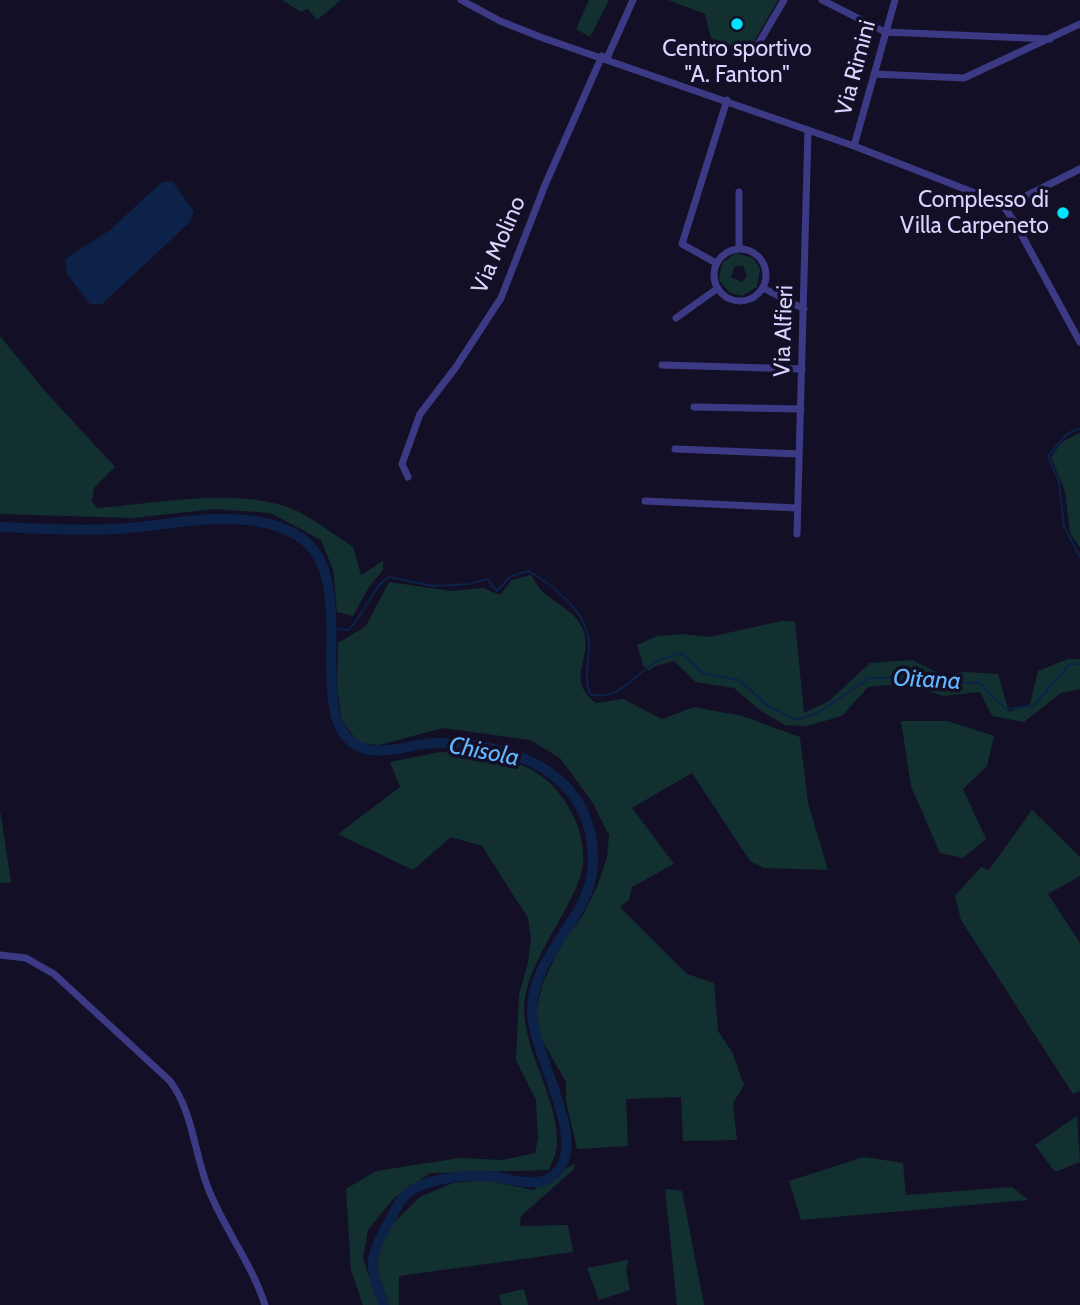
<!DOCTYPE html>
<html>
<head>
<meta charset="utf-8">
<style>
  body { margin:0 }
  canvas { display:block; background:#130f26 }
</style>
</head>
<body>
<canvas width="1080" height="1305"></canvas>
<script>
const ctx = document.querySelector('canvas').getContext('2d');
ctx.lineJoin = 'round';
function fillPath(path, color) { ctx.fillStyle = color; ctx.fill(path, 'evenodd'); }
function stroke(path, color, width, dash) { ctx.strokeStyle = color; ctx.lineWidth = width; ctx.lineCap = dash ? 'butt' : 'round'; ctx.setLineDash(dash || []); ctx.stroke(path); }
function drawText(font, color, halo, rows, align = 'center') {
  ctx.font = font + ' Cabin,sans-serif'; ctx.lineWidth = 7; ctx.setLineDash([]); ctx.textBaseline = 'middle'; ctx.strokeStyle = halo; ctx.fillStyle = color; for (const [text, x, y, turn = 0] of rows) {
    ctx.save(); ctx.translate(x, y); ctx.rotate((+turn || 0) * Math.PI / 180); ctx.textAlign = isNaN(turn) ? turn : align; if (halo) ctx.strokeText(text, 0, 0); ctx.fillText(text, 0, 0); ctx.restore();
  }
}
const green = new Path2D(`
  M282 0H341L317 20 308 9 301 12Z
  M589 0H609L590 37 576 29Z
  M668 0H778L748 52 711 38 705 14Z
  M736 253 753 258 760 269 757 287 742 296 730 293 719 280 722 263ZM735 266H743L747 276 742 282 731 277Z
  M0 336 43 389 115 467 94 488 92 501 97 508C156 504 244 485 299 512 318 522 336 536 353 547L361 575 383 561V570L369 587 353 616 337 612 333 570 321 540 271 513 215 509 132 518 0 514Z
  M1080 433V548L1070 533 1065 491 1051 457 1062 442Z
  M531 575C535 581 539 589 544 593 558 605 578 613 584 632 592 661 565 679 596 703L623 699 662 719 694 707 742 716 800 737 808 803 828 870 764 868 750 861 692 773 632 808 674 864 632 887 629 900 620 907 687 974 714 983 718 1031 732 1052 744 1085 733 1103 737 1140 683 1141 681 1097 626 1099 628 1146 577 1149 566 1101V1082L539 1035 535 1019 542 985 562 942 582 917 597 887 607 857 609 835 593 803 560 758 530 740 443 728 379 745 359 743 342 721 337 688 338 643 366 626 389 582 451 591 483 588 500 595 512 580Z
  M782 621 795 622 804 713 829 701 870 663 912 660 944 676 965 672 998 674 1009 712 1030 704 1038 671 1068 659H1080V689L1061 693 1024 722 992 716 980 692 943 696 908 683 868 687 842 716 807 726 785 725 761 711 734 688 696 682 674 661 655 666 649 671 643 665 637 645 657 636 683 634 709 637Z
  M901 721H947L994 736 987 766 963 789 986 839 963 858 940 853 911 786Z
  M440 752C501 755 550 760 576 822 582 836 586 859 581 874 568 917 523 966 524 1011 526 1057 558 1097 557 1144 557 1152 552 1162 549 1170L430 1173 393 1199 368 1230 363 1258 379 1305H363L351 1270 346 1189 376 1171 460 1158 502 1160 535 1153 538 1139 536 1100 516 1060 519 995 528 962 531 938 528 918 482 846 451 837 413 870 338 834 400 787 390 762Z
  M0 810 11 882 0 883Z
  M1032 810 1080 857V876L1048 894 1080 943V1091L1073 1094 961 920 955 896 981 867 989 870Z
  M1077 1116 1080 1162 1055 1172 1035 1145Z
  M864 1157 903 1163 906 1195 1012 1187 1028 1200 801 1220 789 1181Z
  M575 1163 574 1169 521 1216 520 1226 568 1225 573 1252 399 1276V1305H389L374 1261 388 1228 420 1197 453 1183 485 1180 533 1190Z
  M665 1189 682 1191 704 1305H677Z
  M628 1260 626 1270 630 1290 599 1300 587 1268Z
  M524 1289 528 1305H502L499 1295Z`);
const water = new Path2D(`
  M172 181 194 212 189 223 102 304H90L67 274 65 259 110 230 162 182Z`);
const stream = new Path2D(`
  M1080 428 1067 434 1048 456 1059 481 1064 526 1080 557
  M333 628 348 630C365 615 372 586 389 577L433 586 469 584 487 579 497 591 511 576 529 571C557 588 592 615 589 651 588 667 584 677 590 694 616 702 633 677 654 663 662 658 672 656 681 653L703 673 739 680 768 706 797 720 817 713 870 678H915L940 685 979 682 1006 709 1033 706 1070 664H1080`);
const river = new Path2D(`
  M0 527C39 529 77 531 116 529 173 526 241 505 295 534 366 572 300 717 358 746 382 758 411 743 437 743 514 742 596 774 593 865 591 917 532 955 532 1010 532 1054 586 1136 559 1170 541 1194 508 1176 484 1176 462 1175 425 1179 407 1193 399 1201 393 1214 388 1224 367 1259 370 1269 384 1305`);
const minor = new Path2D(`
  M461 0 500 21 543 38 854 146 988 198 1004 207 1014 221 1080 342
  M822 0 885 32 1050 39
  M753 53 784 0
  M607 58 633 0
  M874 74 964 78 1080 24
  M854 146 895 0
  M1004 207 1080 169
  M739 249V192
  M714 275a26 26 0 1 1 52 0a26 26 0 1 1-52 0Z
  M716 263 682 244 727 100
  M763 288 804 309
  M676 318 718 288
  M662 365 802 369
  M694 407 801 409
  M675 449 799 454
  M408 477 402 464 420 414 456 367 501 298 545 185 602 56
  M645 501 797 508
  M797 534 808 130
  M0 955 26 958 54 974 170 1081C193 1112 194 1152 208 1188 224 1229 251 1262 265 1305`);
const markers = [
  [737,24,7,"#00e5ff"],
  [1063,213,7,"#00e5ff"]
];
const poiNames = [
  ["Centro sportivo",737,49],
  ["\"A. Fanton\"",737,75],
  ["Complesso di",1049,200,"right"],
  ["Villa Carpeneto",1049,226,"right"]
];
const streetNames = [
  ["Via Rimini",856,68,-75],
  ["Via Molino",499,245,-67],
  ["Via Alfieri",784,331,-88]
];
const waterNames = [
  ["Oitana",927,680,3],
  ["Chisola",484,752,11]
];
fillPath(green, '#12302f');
fillPath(water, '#0c2248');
stroke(stream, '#0c2248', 2);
stroke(river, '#0c2248', 10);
stroke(minor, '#3d3a85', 7);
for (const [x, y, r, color] of markers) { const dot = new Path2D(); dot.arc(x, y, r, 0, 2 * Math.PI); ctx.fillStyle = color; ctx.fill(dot); stroke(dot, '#130f26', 2.5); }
drawText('23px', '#d9d4ff', '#130f26', poiNames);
drawText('23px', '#d9d4ff', '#130f26', streetNames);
drawText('italic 24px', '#62b6ff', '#130f26', waterNames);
</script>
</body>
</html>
